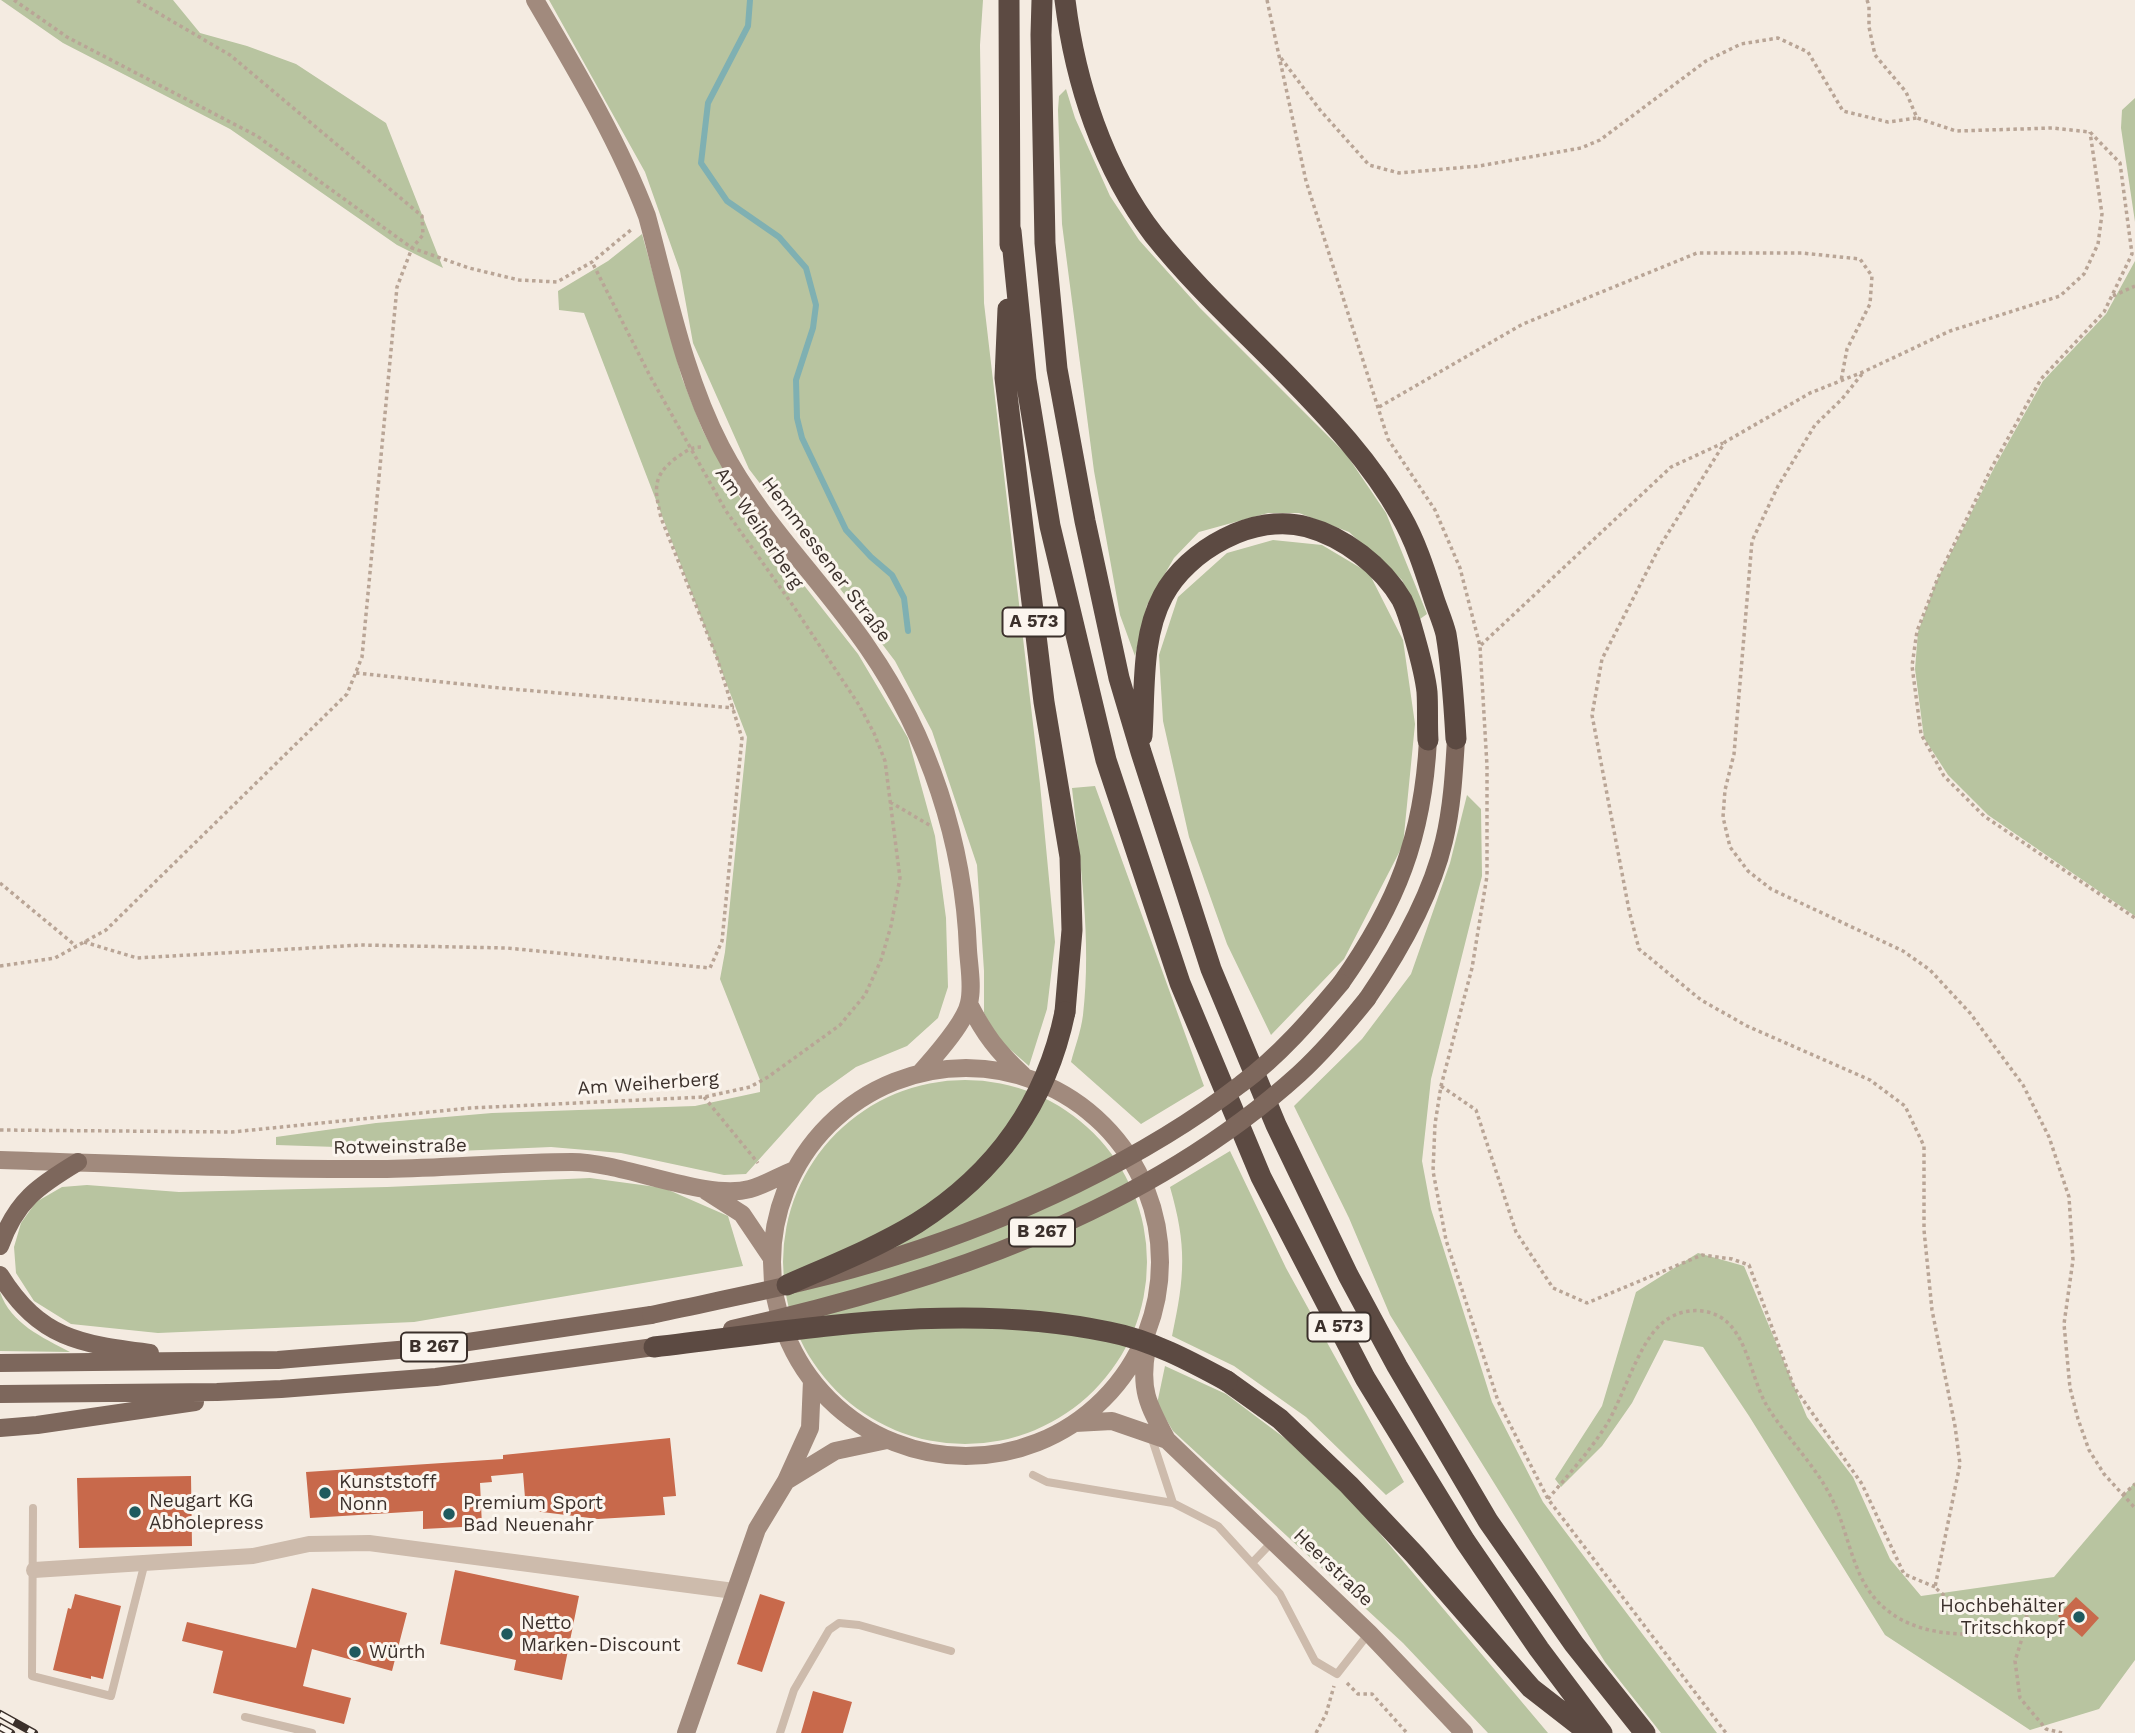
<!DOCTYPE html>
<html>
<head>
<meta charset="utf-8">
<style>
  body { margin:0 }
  canvas { display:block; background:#f4ebe1 }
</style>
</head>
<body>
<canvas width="2135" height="1733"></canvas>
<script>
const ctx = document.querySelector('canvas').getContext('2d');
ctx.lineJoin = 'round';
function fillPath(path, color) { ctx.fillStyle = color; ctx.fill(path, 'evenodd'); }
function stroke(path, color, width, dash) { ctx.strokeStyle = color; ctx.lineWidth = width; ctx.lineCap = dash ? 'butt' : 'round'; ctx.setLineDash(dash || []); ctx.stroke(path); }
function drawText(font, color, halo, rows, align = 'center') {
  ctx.font = font + ' "Work Sans",sans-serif'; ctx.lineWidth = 6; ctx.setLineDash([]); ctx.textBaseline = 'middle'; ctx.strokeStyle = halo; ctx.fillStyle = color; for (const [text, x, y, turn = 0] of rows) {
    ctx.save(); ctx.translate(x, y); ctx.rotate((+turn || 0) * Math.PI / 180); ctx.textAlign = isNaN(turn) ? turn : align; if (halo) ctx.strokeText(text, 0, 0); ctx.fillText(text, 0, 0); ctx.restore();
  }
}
const green = new Path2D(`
  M1 0H173L200 33 247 46 296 64 386 123 443 268 397 245 230 129 63 43Z
  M549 0H983L980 45 984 303 1040 784 1055 942 1047 1009 1029 1066 997 1038 984 1013V971L977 865 932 731 895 661 749 469 693 343 680 271 645 172Z
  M1066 89 1075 118 1110 196 1139 240 1200 308 1346 454 1386 513 1427 614 1420 619 1402 580 1349 532 1299 513H1268L1199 532 1174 558 1147 605 1135 656 1120 615 1094 471 1062 224 1058 110 1059 96Z
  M2135 98V222L2121 128 2122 110Z
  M642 234 682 378 703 431 736 492 777 551 858 654 908 738 935 836 946 918 948 987 938 1018 907 1046 856 1067 817 1095 746 1174 724 1175 621 1153 551 1147 458 1151 276 1145V1137L376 1123 492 1113 695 1106 760 1092V1080L720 979 725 952 747 737 584 313 559 310 558 291 608 261Z
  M2135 261V916L1988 815 1948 775 1924 738 1915 669 1918 632 1936 582 1995 466 2043 381 2106 314Z
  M1273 540 1322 545 1369 573 1403 640 1415 724 1403 845 1344 959 1271 1035 1227 944 1189 837 1163 721 1159 655 1178 597 1227 553Z
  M1095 786 1204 1086 1141 1124 1071 1062C1075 1047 1081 1031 1083 1015 1092 940 1080 862 1072 788Z
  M1467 795 1481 809 1482 876 1431 1079 1422 1161 1431 1209 1492 1402 1543 1502 1717 1733H1661L1605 1662 1390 1315 1349 1218 1294 1106 1362 1039 1411 974 1450 863Z
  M783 1262a182 182 0 1 1 364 0a182 182 0 1 1-364 0Z
  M1230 1151 1286 1268 1404 1482 1386 1495 1306 1417 1234 1366 1172 1336C1185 1276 1187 1246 1170 1187Z
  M590 1178 664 1188 728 1216 743 1266 414 1322 158 1333 71 1324 34 1301 16 1273 14 1247 21 1223 36 1202 62 1187 87 1185 179 1192 387 1187Z
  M1698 1253 1744 1266 1807 1417 1853 1477 1890 1559 1921 1596 2054 1577 2135 1482V1660L2099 1709 2030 1730 1885 1635 1749 1416 1703 1347 1664 1340 1632 1403 1602 1446 1561 1487 1555 1479 1602 1406 1636 1292Z
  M0 1292C11 1324 42 1337 70 1352L0 1351Z
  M1165 1366 1226 1394 1286 1439 1355 1504 1548 1733H1488L1403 1643 1173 1431 1157 1404Z`);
const stream = new Path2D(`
  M750 0 748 26 708 103 701 163 727 201 779 237 806 268 816 305 813 328 796 380 797 418 802 438 846 530 871 557 892 575 904 598 908 631`);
const building = new Path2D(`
  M670 1438 676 1496 663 1497 665 1515 598 1519 526 1510 523 1473 491 1476 492 1482 480 1483 482 1526 423 1529V1511L310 1518 306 1472 503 1459V1455Z
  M191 1476 192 1546 79 1548 77 1478Z
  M455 1570 579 1596 562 1680 514 1670 516 1660 440 1644Z
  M312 1588 407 1613 392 1671 312 1649 303 1686 351 1698 344 1724 213 1693 223 1651 182 1641 187 1622 296 1648Z
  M75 1594 121 1606 103 1679 91 1676V1679L53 1670 68 1608 71 1609Z
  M760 1594 785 1602 762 1672 737 1664Z
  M2076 1597 2099 1618 2082 1637 2058 1616Z
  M813 1691 852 1702 843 1733H801Z`);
const path = new Path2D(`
  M14 0 67 37 257 136 412 248 469 268 519 280 557 282 592 262 632 229
  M1267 0 1306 181 1388 439 1435 510 1460 568 1480 646 1487 766V876L1472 968 1441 1086 1435 1124 1433 1171 1446 1240 1498 1401 1548 1499 1726 1733
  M1867 0 1869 6V27L1875 55 1906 92 1917 118 1956 131 2052 128 2090 132 2120 163 2132 254 2104 312 2041 379 1992 467 1939 575 1917 631 1912 666 1921 734 1944 776 1984 816 2135 918
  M1281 58 1320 110 1369 165 1399 173 1479 166 1581 148 1600 140 1706 61 1741 44 1778 38 1808 52 1843 111 1888 122 1917 118
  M2113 296 2135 286
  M1862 374 1842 399 1815 425 1778 486 1752 541 1734 754 1725 790 1723 817 1730 847 1748 871 1771 889 1903 951 1930 970 1970 1013 2023 1085 2049 1137 2069 1197 2073 1260 2064 1324 2070 1388 2078 1419 2089 1450 2104 1474 2135 1508
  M1379 407 1523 324 1697 253H1802L1860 259 1872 276 1870 304 1847 349 1841 381
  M1481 645 1671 467 1723 443
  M356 673 500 688 734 708
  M890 802 931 826
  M0 883 76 946
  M84 942 137 958 361 945 507 948 710 968 722 941 742 738 717 658 661 518C655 490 651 477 676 458 685 452 690 447 701 447
  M0 966 55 958 106 930 347 694 362 657 397 287 412 248 423 235 422 216 230 55 136 0
  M1441 1086 1476 1110 1516 1232 1553 1288 1587 1303 1702 1255 1732 1259 1749 1265 1794 1387 1862 1484 1904 1574 1935 1587
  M704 1097 758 1163
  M0 1130 232 1132 470 1108 704 1097 750 1087 768 1077 840 1025 865 995 881 960 891 926 900 878 885 761 874 733 859 705 794 607 726 511 650 376 592 262
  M2123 1495 2135 1484
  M1548 1499C1568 1475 1590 1451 1607 1424 1623 1397 1638 1346 1659 1326 1671 1314 1687 1309 1702 1311 1747 1316 1748 1374 1767 1406 1786 1437 1815 1465 1831 1497 1851 1535 1851 1582 1887 1610 1925 1641 1980 1635 2025 1630
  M1347 1683 1358 1694H1372L1407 1733
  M1316 1733 1326 1714 1334 1686
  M2062 1733 2046 1729 2020 1698 2015 1661 2028 1619 2023 1608C1994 1607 1956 1611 1935 1587L1960 1464 1955 1426 1932 1310 1924 1230V1146L1905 1106 1870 1080 1747 1026 1701 1000 1639 949 1629 910 1592 715 1602 659 1660 546 1725 442 1810 393 1863 372 1950 331 2060 296 2084 274 2098 244 2102 214 2090 132`);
const lane = new Path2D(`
  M1151 1436 1173 1503
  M1033 1475 1047 1482 1173 1503 1218 1526 1280 1594 1315 1661 1337 1674 1369 1633
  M33 1508 32 1676 111 1696 145 1562
  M1252 1563 1274 1540
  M245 1717 312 1733
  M780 1733 794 1690 829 1630 839 1623 859 1625 951 1651`);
const street = new Path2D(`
  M34 1570 253 1556 309 1544 369 1543 734 1591`);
const secondary = new Path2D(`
  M535 0C576 70 618 140 647 216 668 293 684 376 721 447 760 522 821 579 868 648 929 736 964 843 968 950 969 966 973 987 969 1003 965 1023 935 1056 921 1072
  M969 1004C985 1035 997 1051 1023 1075
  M772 1262a194 194 0 1 1 388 0a194 194 0 1 1-388 0Z
  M0 1160C129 1164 258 1170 387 1169 449 1168 511 1162 572 1162 624 1162 705 1201 750 1189 765 1185 779 1176 794 1170
  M706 1191 742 1214 771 1257
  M1147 1348C1139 1389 1148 1405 1167 1440L1369 1633 1464 1733
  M1075 1423 1112 1421 1167 1440
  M786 1481 835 1451 887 1440
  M686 1733 757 1529 786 1481 810 1428 812 1380`);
const primary = new Path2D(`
  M1341 983C1397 904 1423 837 1428 740
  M1367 999C1399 952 1431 897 1444 841 1452 808 1454 773 1456 739
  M0 1246C16 1201 38 1186 78 1162
  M0 1275C40 1339 80 1344 150 1353
  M0 1363 278 1360 434 1347 651 1315
  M0 1394 217 1392 281 1389 436 1377 654 1347
  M0 1428 37 1425 195 1402`);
const highway = new Path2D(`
  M1009 0 1010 245
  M1042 0 1041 35 1045 243 1057 369 1085 521 1119 678 1141 752 1211 969 1276 1125 1348 1275 1397 1366 1488 1521 1574 1644 1645 1733
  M1065 0C1075 82 1103 169 1154 235 1193 284 1241 328 1285 373 1328 417 1371 462 1401 516 1416 542 1425 571 1434 599 1438 611 1443 622 1446 634 1452 669 1454 704 1456 739
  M1011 231 1026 380 1050 526 1106 760 1180 983 1261 1177 1365 1378 1465 1541 1539 1649 1602 1733
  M1008 309 1005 378 1044 702 1070 857 1072 930 1065 1012
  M1142 736C1145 691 1141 637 1163 596 1187 550 1255 512 1307 527 1344 537 1382 566 1402 600 1407 610 1411 624 1414 635 1419 653 1425 673 1427 692 1428 707 1427 724 1428 740
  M1227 1381 1280 1419 1349 1485 1415 1555 1531 1688 1589 1733`);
const rail = new Path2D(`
  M0 1714 34 1733
  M0 1727 11 1733`);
const primaryBridge = new Path2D(`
  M651 1315C733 1297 817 1282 897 1256 1014 1219 1144 1159 1241 1084 1279 1056 1311 1019 1341 983
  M732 1329C933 1284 1143 1215 1299 1074 1324 1051 1346 1025 1367 999`);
const highwayBridge = new Path2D(`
  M787 1285C830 1266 876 1248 917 1223 996 1173 1046 1104 1065 1012
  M654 1347C804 1330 959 1300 1109 1332 1151 1340 1190 1361 1227 1381`);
const markers = [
  [325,1493,7,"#1f5a5e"],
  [135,1512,7,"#1f5a5e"],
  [449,1514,7,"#1f5a5e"],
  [2079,1617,7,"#1f5a5e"],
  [507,1634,7,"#1f5a5e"],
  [355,1652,7,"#1f5a5e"]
];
const shields = [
  [1034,622,63],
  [1042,1232,66],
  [1339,1327,63],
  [434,1347,66]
];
const shieldNames = [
  ["A 573",1034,622],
  ["B 267",1042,1232],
  ["A 573",1339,1327],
  ["B 267",434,1347]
];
const streetNames = [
  ["Am Weiherberg",759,528,56],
  ["Hemmessener Straße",826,560,53],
  ["Am Weiherberg",648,1084,-4],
  ["Rotweinstraße",400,1147,-1],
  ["Heerstraße",1333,1568,44]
];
const poiNames = [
  ["Kunststoff",339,1482],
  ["Nonn",339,1504],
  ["Neugart KG",149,1501],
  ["Abholepress",149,1523],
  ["Premium Sport",463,1503],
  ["Bad Neuenahr",463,1525],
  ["Hochbehälter",2065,1606,"right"],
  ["Tritschkopf",2065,1628,"right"],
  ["Netto",521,1623],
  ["Marken-Discount",521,1645],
  ["Würth",369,1652]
];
fillPath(green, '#b8c4a0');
stroke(stream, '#7fb0b2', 6);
fillPath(building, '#c8694b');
stroke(path, '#b9a596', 3.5, [3.5, 3.5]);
stroke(lane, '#cdbbac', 8);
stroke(street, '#cdbbac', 16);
stroke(secondary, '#a18a7d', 18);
stroke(primary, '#7d675c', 18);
stroke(highway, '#5c4a42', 21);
stroke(rail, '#3b302b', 8);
stroke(rail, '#fbf5ee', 5, [16]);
stroke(primaryBridge, '#7d675c', 18);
stroke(highwayBridge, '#5c4a42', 21);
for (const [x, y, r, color] of markers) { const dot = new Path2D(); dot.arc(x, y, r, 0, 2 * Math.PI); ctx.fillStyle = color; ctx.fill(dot); stroke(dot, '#fbf5ee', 2.5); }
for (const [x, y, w] of shields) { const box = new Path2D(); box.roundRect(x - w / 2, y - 14.5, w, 29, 5); ctx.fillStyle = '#fbf5ee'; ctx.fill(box); stroke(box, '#3b302b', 2); }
drawText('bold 18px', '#3b302b', null, shieldNames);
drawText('19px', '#3b302b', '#fbf5ee', streetNames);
drawText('19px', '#3b302b', '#fbf5ee', poiNames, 'left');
</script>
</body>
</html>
